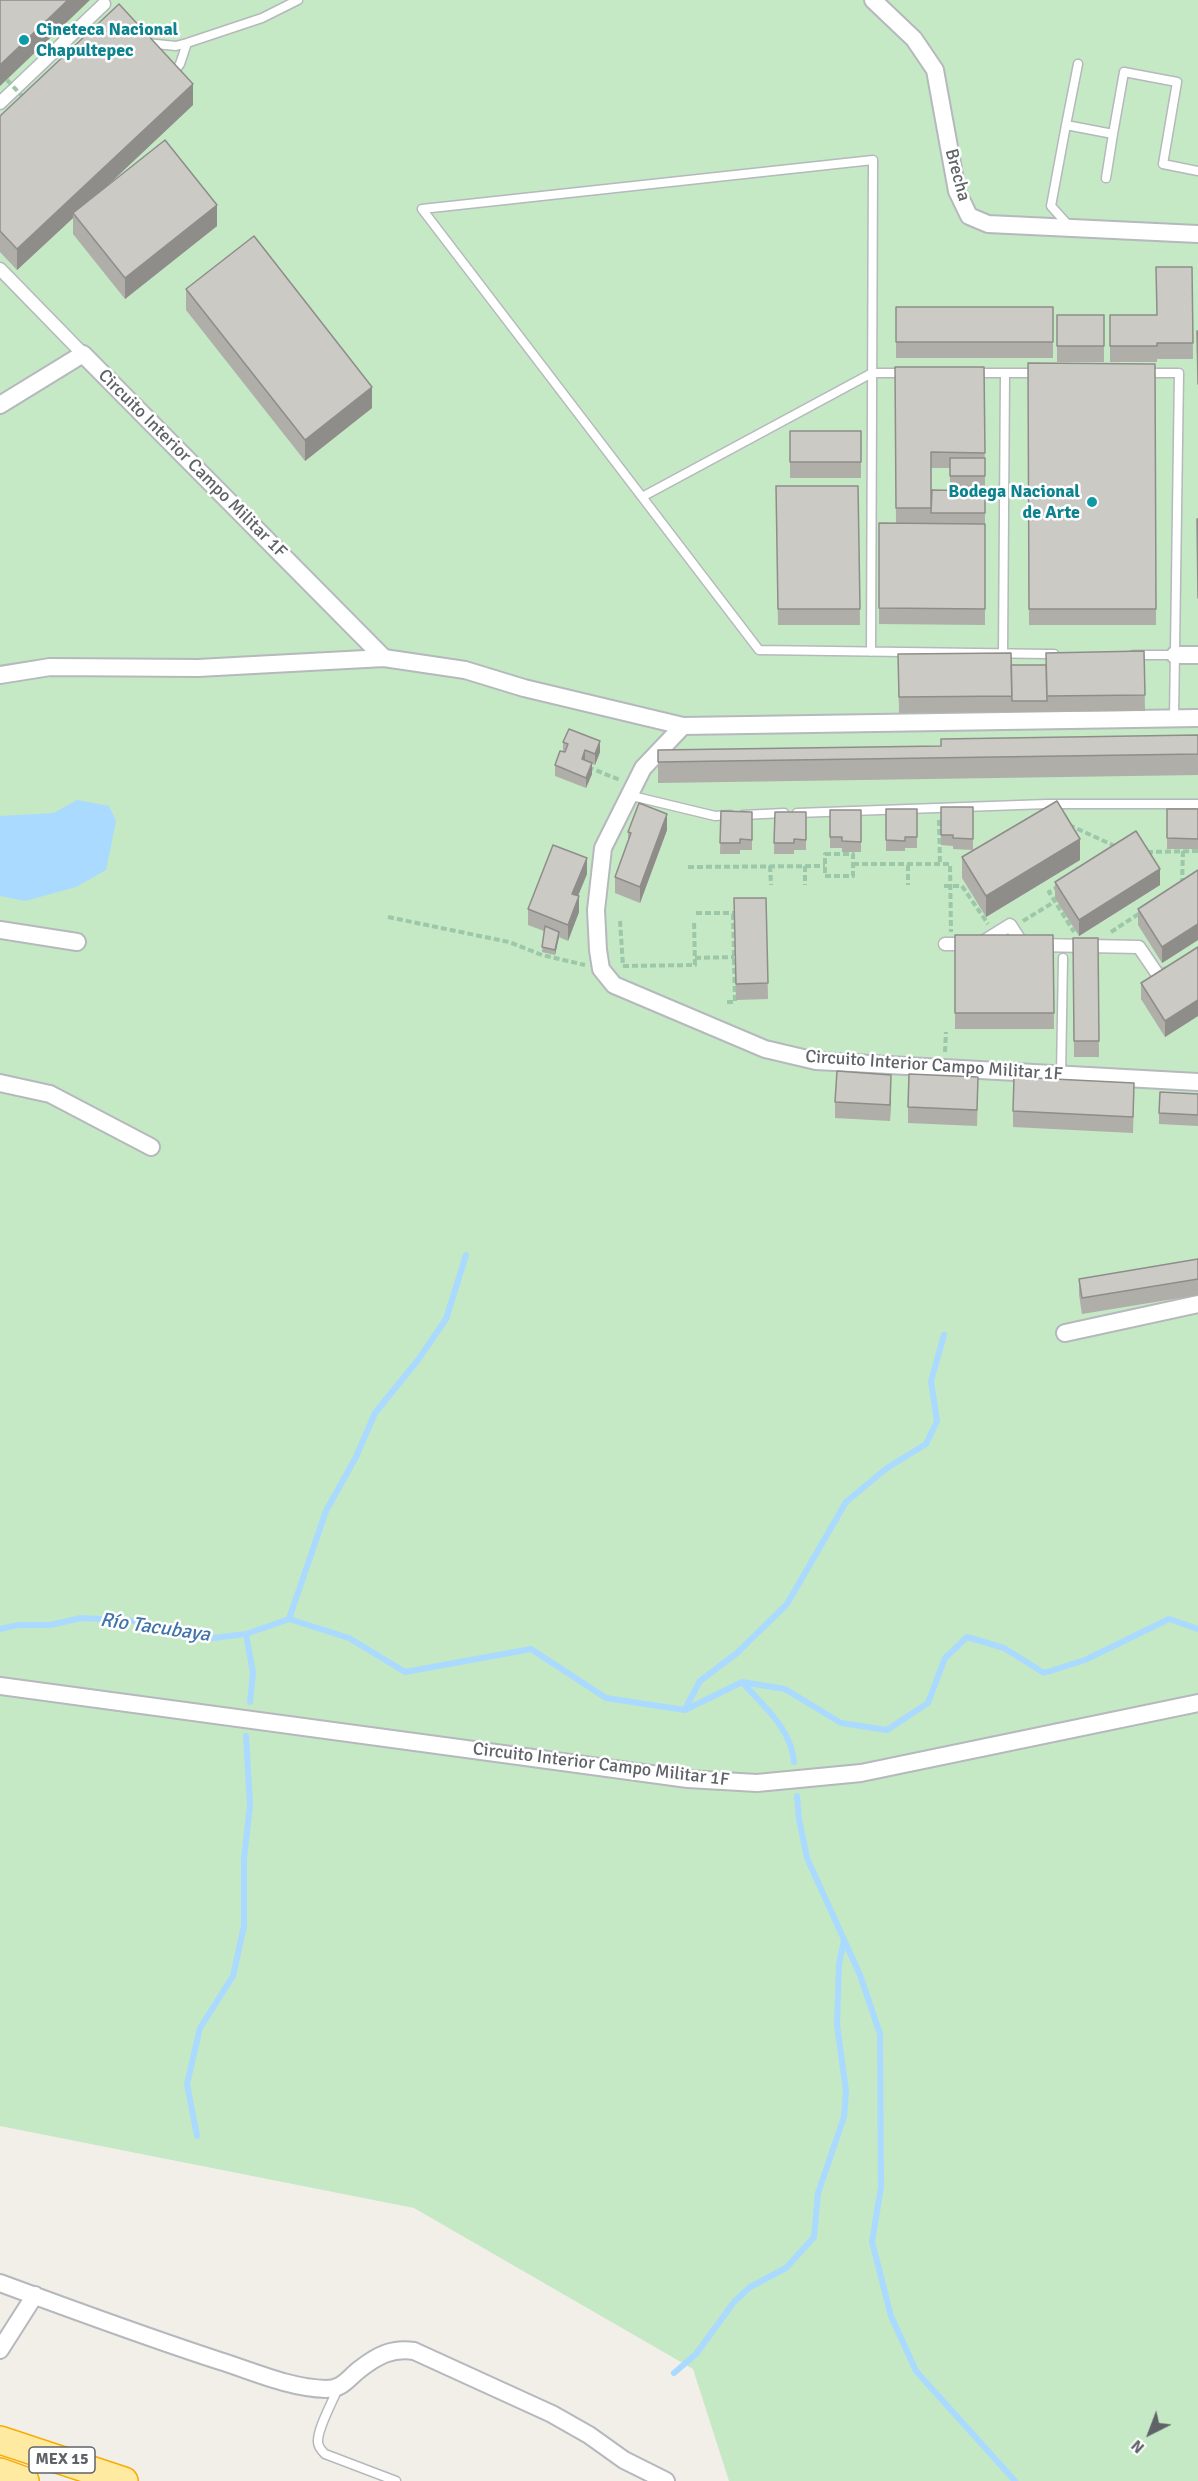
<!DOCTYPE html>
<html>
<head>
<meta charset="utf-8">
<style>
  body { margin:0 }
  #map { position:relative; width:1198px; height:2481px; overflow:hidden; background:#f1efe8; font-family:Signika,sans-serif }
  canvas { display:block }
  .north { position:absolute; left:1120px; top:2403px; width:60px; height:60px; -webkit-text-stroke:4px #fff; paint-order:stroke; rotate:222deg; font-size:16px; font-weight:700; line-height:24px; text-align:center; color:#5f6368 }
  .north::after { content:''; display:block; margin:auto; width:21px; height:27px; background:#5f6368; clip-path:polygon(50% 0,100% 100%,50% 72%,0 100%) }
</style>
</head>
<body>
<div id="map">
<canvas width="1198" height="2481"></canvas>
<div class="north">N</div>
</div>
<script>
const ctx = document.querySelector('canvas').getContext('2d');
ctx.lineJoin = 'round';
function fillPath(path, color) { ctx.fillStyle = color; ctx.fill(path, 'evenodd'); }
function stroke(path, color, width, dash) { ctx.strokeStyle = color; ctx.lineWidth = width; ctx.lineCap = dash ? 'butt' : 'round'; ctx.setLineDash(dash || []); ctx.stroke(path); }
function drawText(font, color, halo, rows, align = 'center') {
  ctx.font = font + ' Signika,sans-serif'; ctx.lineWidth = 5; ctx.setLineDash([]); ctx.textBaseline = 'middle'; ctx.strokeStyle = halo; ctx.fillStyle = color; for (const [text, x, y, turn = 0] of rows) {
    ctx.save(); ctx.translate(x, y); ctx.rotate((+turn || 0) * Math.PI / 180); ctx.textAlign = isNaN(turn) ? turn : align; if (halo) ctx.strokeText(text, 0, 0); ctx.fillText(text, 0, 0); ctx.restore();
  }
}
const green = new Path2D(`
  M0 0H1198V2481H729L693 2369 414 2208 0 2126Z`);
const water = new Path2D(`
  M77 800 109 806 116 821 106 870 76 887 25 901 0 896V816L54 813Z`);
const stream = new Path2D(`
  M289 1619 326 1511 356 1457 375 1413 418 1360 446 1319 466 1255
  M0 1629 18 1625H50L81 1618 136 1621 205 1639 246 1634 289 1619 349 1638 405 1672 531 1649 606 1698 685 1710 742 1682 785 1689 841 1723 887 1730 928 1703 945 1658 967 1637 1004 1648 1044 1673 1085 1660 1169 1619 1198 1629
  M246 1634 253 1673 250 1702
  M742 1682C764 1707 791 1728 794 1762
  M685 1709 700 1681 737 1653 787 1604 846 1502 887 1468 926 1444 937 1421 931 1381 944 1335
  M797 1796 799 1819 807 1858 860 1975 880 2034 881 2187 872 2242 891 2316 916 2371 1015 2481
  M197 2136 187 2084 200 2028 233 1976 244 1926V1859L250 1805 246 1736
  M674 2373 696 2354 734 2302 750 2287 786 2268 814 2237 818 2193 844 2117 846 2091 837 2025 839 1964 844 1940`);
const path = new Path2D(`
  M588 767 620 780
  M939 820 940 864
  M1069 825 1117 847
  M1147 852 1198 851
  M825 854H853V876H825Z
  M853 864H950L951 932
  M908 865V885
  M770 866 771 885
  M805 866V885
  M688 867 825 866
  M1182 884 1183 851
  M944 886H962L988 924
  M1059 886 1049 892 1074 932
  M696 913H734
  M388 917 509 942 542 955 585 965
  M620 921 623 966
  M1023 921 1054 902
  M1111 932 1140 913
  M695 958 734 957
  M623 966 695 965 694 920
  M727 1002H735L733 913
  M945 1052 946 1032`);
const service = new Path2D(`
  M146 43 176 46 187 43 262 18 298 0
  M172 75 180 64 187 43
  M1066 125 1078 64
  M1106 178 1113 134
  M1069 226 1051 206 1066 125 1113 134 1124 72 1177 82 1163 164 1198 171
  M975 373H1037
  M1146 373H1179L1174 718
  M642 497 872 373H905
  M871 652 873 160 422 209 759 650C858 651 956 652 1054 654
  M1003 653 1005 373
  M1133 655H1175
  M628 795 715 816 730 815
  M797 813 1047 804H1198
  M743 815 784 813
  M1061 1075 1063 958
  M338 2388C333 2401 317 2429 318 2442 318 2447 322 2451 325 2454L396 2481`);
const pedestrian = new Path2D(`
  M0 103 104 4
  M0 269 83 354
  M981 943 1010 925 1023 945
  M945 944H969
  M1037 945 1139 947 1160 978 1166 974`);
const minor = new Path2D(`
  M873 0 914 39 935 70 957 191 969 216 988 224 1198 234
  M0 405 83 354 384 658
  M1175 655H1198
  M0 675 50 667 198 668 384 658 465 670 524 688 683 726 1198 718
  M683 726 643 768 603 848 596 910 598 950 601 969 614 985 765 1049 816 1061 1198 1082
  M0 930 77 942
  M0 1083 50 1094 151 1147
  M1065 1333 1198 1304
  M0 1686 688 1779 757 1783 861 1773 1198 1703
  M0 2283C73 2310 146 2337 220 2361 255 2372 290 2388 326 2389 343 2389 348 2378 360 2369 378 2355 392 2348 414 2351L552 2414 589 2435 624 2460 666 2481
  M0 2350 35 2295`);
const trunk = new Path2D(`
  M0 2440 124 2481
  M0 2472 25 2481`);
const pathBridge = new Path2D(`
  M7 80 25 99`);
const wall = new Path2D(`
  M193 105 105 188 217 226 125 299 73 234V218L17 270 0 252V116Z
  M1192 267 1193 359H1157V362H1110V315H1156Z
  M186 289 372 408 305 461 186 310Z
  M896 307H1053V358H896Z
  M1057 315H1104V362H1057Z
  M1028 363 1155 364 1156 625H1029Z
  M895 367H984L985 487H950V468H931V513H985V625L879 624V523H896Z
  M790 431H861V478H790Z
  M776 486H858L860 625H778Z
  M1144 651 1145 711 899 713 898 654 1011 672 1046 665Z
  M1198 735V775L658 783V750L941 746Z
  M563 742 600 752 595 765 592 764V774L586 788 555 776V765L563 752Z
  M941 807H973V850L953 849V846L941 845Z
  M886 809H917V848H905V851H886Z
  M1167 809H1198V849H1167Z
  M830 810H861V852H842V848H830Z
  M721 811 752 812V850H740V854H720Z
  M775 812H806V850H794V854H774Z
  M667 830 640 903 615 893V877L628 842V832Z
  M962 857 1080 860 986 917 962 878Z
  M1198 870V940L1162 963 1138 925V909Z
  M587 874 578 896 579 912 568 941 559 937 555 955 542 952 544 931 528 925V909Z
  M1055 882 1160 885 1079 936 1055 898Z
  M734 898H766L768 999 736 1000Z
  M955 935H1053L1054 1029H955Z
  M1073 938H1098L1099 1057H1074Z
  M1198 947V1016L1165 1037 1141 999V983Z
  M891 1091 890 1121 835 1118V1102Z
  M978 1093 977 1126 908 1123V1107Z
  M1198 1094V1126L1159 1124V1113Z
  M1134 1099 1133 1133 1013 1127V1111Z
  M1198 1259V1295L1082 1314 1079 1295V1279Z`);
const shadedWall = new Path2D(`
  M68 0H90L0 86V65Z
  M193 84V105L75 216 73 213V218L17 270V249Z
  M217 205V226L125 299V278Z
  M372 387V408L305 461V440Z
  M600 741V752L595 765V754Z
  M585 750V761L582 759Z
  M592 763V774L586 788V778Z
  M667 814V830L640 903V887Z
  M1080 839V860L986 917V896Z
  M587 858V874L572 910V894Z
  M1160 869V885L1079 936V920Z
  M579 896V912L568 941V925Z
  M1198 924V940L1162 963V947Z
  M559 932V937L555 955V950Z
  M1198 1000V1016L1165 1037V1021Z
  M891 1075V1091L890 1121V1105Z`);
const building = new Path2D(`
  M0 0H68L0 65Z
  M119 4 193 84 17 249 0 231V116Z
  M165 140 217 205 125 278 73 213Z
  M254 236 372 387 305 440 186 289Z
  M1156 267H1192L1193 343H1157V346H1110V315H1157Z
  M896 307H1053V342H896Z
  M1057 315H1104V346H1057Z
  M1197 331H1198V384Z
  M1028 363 1155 364 1156 609H1029Z
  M895 367H984L985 453 931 452V508H896Z
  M790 431H861V462H790Z
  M950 458H985V476H950Z
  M776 486H858L860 609H778Z
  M932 490 985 491V513H931Z
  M1197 519H1198V598Z
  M879 523 985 524V609L879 608Z
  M1144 651 1145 695 1047 696 1046 653Z
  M1011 653 1012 696 899 697 898 654Z
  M1011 665H1046L1047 701H1012Z
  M569 729 600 741 595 754 585 750 582 759 592 763 586 778 555 765 560 751 565 752 568 744 563 742Z
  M1198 735V754L658 762V750L941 746V739Z
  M1057 801 1080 839 986 896 962 857Z
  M639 803 667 814 640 887 615 877 631 833 628 832Z
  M941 807H973V839L953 838V835H941Z
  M886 809H917V837H905V841L886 840Z
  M1167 809H1198V839L1167 838Z
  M830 810H861V842L842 841V837H830Z
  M721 811 752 812V840L740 839V843H720Z
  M775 812H806V840L794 839V843H774Z
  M1136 831 1160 869 1079 920 1055 882Z
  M553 845 587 858 572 894 579 896 568 925 528 909Z
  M1198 870V924L1162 947 1138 909Z
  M734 898H766L768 983 736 984Z
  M545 926 559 932 555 950 542 947Z
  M955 935H1053L1054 1013H955Z
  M1073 938H1098L1099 1041H1074Z
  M1198 947V1000L1165 1021 1141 983Z
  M837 1071 891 1075 890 1105 835 1102Z
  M909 1074 978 1077 977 1110 908 1107Z
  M1014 1077 1134 1083 1133 1117 1013 1111Z
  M1160 1092 1198 1094V1115L1159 1113Z
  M1198 1259V1279L1082 1298 1079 1279Z`);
const markers = [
  [24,40,6,"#0f9aa8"],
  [1092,502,6,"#0f9aa8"]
];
const shields = [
  [62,2460,66]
];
const shieldNames = [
  ["MEX 15",62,2460]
];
const cultureNames = [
  ["Cineteca Nacional",36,30],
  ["Chapultepec",36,51],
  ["Bodega Nacional",1080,492,"right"],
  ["de Arte",1080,513,"right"]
];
const streetNames = [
  ["Brecha",957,175,75],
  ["Circuito Interior Campo Militar 1F",192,464,45],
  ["Circuito Interior Campo Militar 1F",934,1066,4],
  ["Circuito Interior Campo Militar 1F",601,1765,7]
];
const waterNames = [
  ["Río Tacubaya",155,1628,8]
];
fillPath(green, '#c5e8c5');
fillPath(water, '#aadaff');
stroke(stream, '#aadaff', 6);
stroke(service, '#b5b8bc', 11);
stroke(pedestrian, '#b5b8bc', 15);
stroke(minor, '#b5b8bc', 20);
stroke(trunk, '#f9ab00', 30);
stroke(path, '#9cc7a9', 4, [6, 3]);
stroke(service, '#fff', 8);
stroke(pedestrian, '#fff', 12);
stroke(minor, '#fff', 16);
stroke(trunk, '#feeaa1', 27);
stroke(pathBridge, '#9cc7a9', 4, [6, 3]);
fillPath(wall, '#afaea9');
fillPath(shadedWall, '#8f8d8a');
fillPath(building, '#cccac5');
stroke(building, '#8f8d8a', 1.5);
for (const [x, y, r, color] of markers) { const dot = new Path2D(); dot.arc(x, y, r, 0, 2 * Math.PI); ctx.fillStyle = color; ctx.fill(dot); stroke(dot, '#fff', 2); }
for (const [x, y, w] of shields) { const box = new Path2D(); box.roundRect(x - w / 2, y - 13, w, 26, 4.5); ctx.fillStyle = '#fff'; ctx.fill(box); stroke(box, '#5f6368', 1.5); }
drawText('bold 16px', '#5f6368', null, shieldNames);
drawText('bold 18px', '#0d838f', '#fff', cultureNames, 'left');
drawText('18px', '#5f6368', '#fff', streetNames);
drawText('italic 20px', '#4174aa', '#fff', waterNames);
</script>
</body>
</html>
